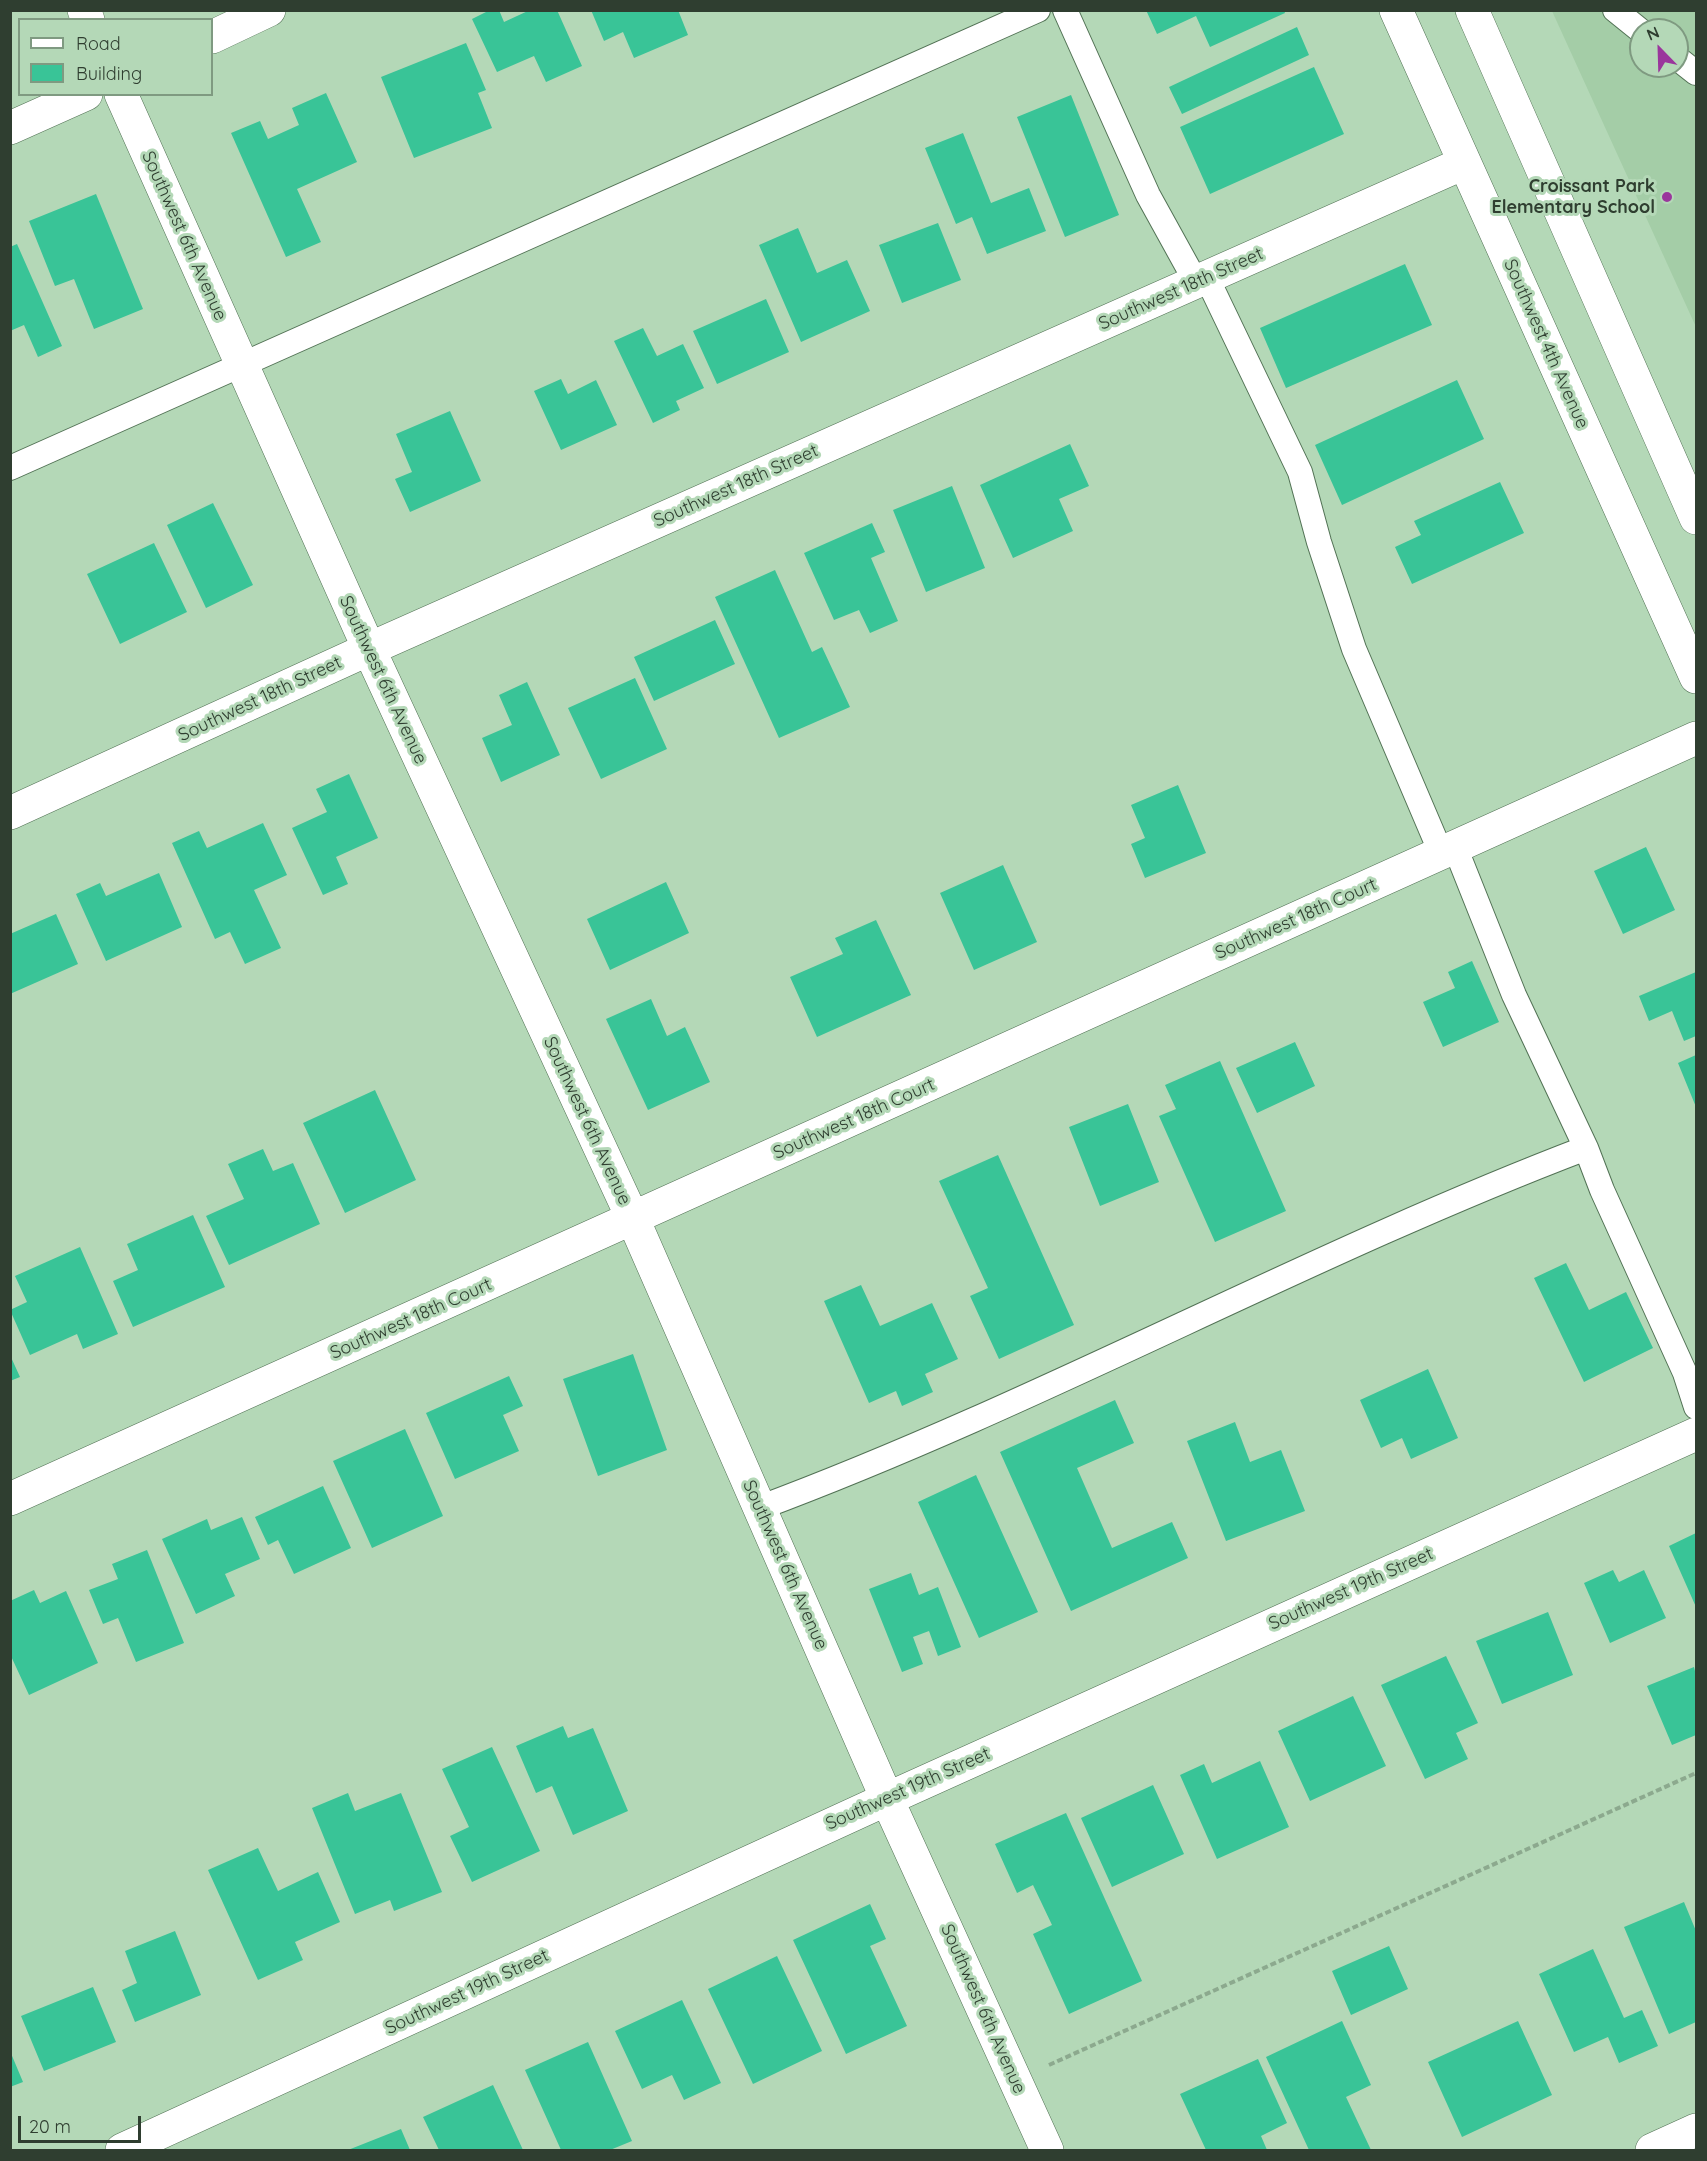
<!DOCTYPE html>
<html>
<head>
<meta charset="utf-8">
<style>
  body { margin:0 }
  #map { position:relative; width:1707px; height:2161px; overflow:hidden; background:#b4d8b7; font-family:Quicksand,sans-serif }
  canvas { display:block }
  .frame { position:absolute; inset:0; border:12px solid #2f3e30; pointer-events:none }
  .legend { position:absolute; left:18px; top:18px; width:195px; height:78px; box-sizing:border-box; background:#b4d8b7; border:2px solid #7f9a81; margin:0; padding:8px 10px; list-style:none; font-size:18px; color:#2f3e30 }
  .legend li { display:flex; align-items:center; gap:12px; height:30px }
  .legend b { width:30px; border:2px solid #7f9a81 }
  .north { position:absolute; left:1629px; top:18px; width:60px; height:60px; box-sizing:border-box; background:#b4d8b7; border:2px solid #7f9a81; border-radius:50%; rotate:337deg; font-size:16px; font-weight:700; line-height:24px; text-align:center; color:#2f3e30 }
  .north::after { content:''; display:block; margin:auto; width:21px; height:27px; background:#9a369c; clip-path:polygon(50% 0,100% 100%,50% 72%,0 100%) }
  .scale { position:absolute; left:18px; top:2116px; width:123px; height:27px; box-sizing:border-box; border:3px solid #2f3e30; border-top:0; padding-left:8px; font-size:18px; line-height:21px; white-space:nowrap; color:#2f3e30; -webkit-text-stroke:4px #b4d8b7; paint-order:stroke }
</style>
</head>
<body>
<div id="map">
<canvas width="1707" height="2161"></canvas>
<div class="frame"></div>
<ul class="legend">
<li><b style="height:8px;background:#fff"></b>Road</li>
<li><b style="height:16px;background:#39c497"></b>Building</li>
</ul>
<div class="north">N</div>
<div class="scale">20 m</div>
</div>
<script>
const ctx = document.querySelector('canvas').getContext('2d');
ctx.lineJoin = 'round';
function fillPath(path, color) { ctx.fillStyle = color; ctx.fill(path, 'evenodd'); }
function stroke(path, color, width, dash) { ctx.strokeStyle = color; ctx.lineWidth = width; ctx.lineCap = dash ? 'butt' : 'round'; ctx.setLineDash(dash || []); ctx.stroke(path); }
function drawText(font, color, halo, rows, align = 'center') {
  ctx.font = font + ' Quicksand,sans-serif'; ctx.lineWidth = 6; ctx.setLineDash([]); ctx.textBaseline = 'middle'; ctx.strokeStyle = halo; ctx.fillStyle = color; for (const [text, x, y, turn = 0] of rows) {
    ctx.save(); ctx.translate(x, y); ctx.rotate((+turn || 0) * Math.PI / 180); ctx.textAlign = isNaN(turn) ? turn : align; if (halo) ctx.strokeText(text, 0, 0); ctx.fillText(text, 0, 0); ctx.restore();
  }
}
const built = new Path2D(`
  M1552 11H1696V327ZM1641 30H1677V66H1641Z`);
const building = new Path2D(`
  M490 10H499L504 22 530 10H557L582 66 546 82 534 56 497 72 472 19Z
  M591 10H678L688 35 634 58 623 32 604 41Z
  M1146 10H1284L1285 13 1210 47 1196 16 1157 34Z
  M1297 27 1309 55 1182 114 1169 87Z
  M466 43 486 90 478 93 492 128 414 158 381 77Z
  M1314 67 1344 134 1210 194 1180 127Z
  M326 93 357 162 297 189 321 242 286 257 231 133 260 121 268 139 299 125 292 108Z
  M1071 95 1119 215 1065 237 1017 117Z
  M963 133 991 203 1029 188 1046 231 987 254 972 217 956 224 925 148Z
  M96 194 143 309 94 329 74 279 55 286 29 221Z
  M938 223 961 280 902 303 879 245Z
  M798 228 817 273 847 260 870 311 801 342 759 245Z
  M17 244 62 346 38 357 24 325 10 331V247Z
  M1405 264 1432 325 1286 388 1260 328Z
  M766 299 789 352 717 384 693 331Z
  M643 328 657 356 683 344 704 388 676 401 680 410 653 423 614 341Z
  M561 379 568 394 596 380 617 425 561 450 534 391Z
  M1457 380 1484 439 1342 505 1315 445Z
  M450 411 481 481 410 512 395 479 412 472 396 434Z
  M1070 444 1089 486 1059 499 1073 531 1013 558 980 485Z
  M1500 482 1524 533 1412 584 1395 547 1421 535 1414 521Z
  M952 486 985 568 926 592 893 510Z
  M213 503 253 585 206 608 167 525Z
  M872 523 885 552 871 558 898 621 870 633 859 610 834 620 804 553Z
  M154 543 187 612 120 644 87 574Z
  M775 570 812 652 822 647 850 707 779 738 715 597Z
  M715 620 735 664 654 701 634 657Z
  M635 678 667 749 601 779 568 708Z
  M527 682 560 755 501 782 482 738 512 725 499 695Z
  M349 774 378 838 336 857 348 884 323 895 292 828 327 812 316 789Z
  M1178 785 1206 853 1145 878 1131 844 1145 838 1131 805Z
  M263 823 287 875 254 890 281 948 245 964 230 932 215 939 172 843 199 831 207 848Z
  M1646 847 1675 910 1623 934 1594 871Z
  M1003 865 1037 942 974 970 940 893Z
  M159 873 182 927 106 961 76 894 100 883 106 896Z
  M666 882 689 933 610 970 587 919Z
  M56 914 78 964 10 994V934Z
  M876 920 911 995 817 1037 790 977 843 954 835 938Z
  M1472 961 1499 1022 1443 1047 1423 1002 1455 988 1448 972Z
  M1696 972V1036L1684 1041 1672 1011 1649 1021 1639 996Z
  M651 999 667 1036 685 1027 710 1082 648 1110 606 1019Z
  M1295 1042 1315 1086 1257 1113 1236 1068Z
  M1696 1055V1107L1678 1063Z
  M1220 1061 1286 1211 1215 1242 1159 1116 1176 1109 1165 1085Z
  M375 1090 416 1180 345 1213 303 1123Z
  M1128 1104 1159 1182 1100 1206 1069 1127Z
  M263 1149 273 1171 293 1163 320 1224 229 1265 206 1216 244 1199 228 1164Z
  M998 1155 1074 1325 999 1359 970 1296 988 1288 939 1181Z
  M193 1215 225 1287 133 1327 113 1281 138 1270 127 1244Z
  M80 1247 118 1334 83 1349 77 1334 30 1355 10 1310 27 1302 15 1276Z
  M1566 1263 1589 1310 1626 1292 1653 1348 1584 1382 1534 1278Z
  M861 1285 880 1326 932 1303 958 1359 925 1374 933 1392 902 1406 896 1391 869 1403 824 1301Z
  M633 1354 667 1450 598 1476 563 1379Z
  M10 1355 20 1377 10 1381Z
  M1428 1369 1458 1438 1411 1459 1402 1438 1381 1448 1360 1400Z
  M509 1376 523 1406 503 1415 519 1451 455 1479 426 1413Z
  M1115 1400 1134 1443 1077 1468 1112 1548 1172 1522 1188 1558 1071 1611 1000 1452Z
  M1235 1422 1250 1462 1281 1450 1305 1511 1226 1541 1187 1441Z
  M405 1429 443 1516 372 1548 333 1461Z
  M976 1475 1038 1612 979 1638 918 1502Z
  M323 1486 351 1548 294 1574 278 1540 268 1545 255 1517Z
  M242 1517 260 1559 225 1574 235 1596 196 1614 162 1539 207 1519 211 1530Z
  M1696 1533V1607L1669 1546Z
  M147 1550 184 1643 136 1662 118 1618 103 1624 89 1590 118 1579 112 1564Z
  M1613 1570 1619 1582 1644 1570 1666 1618 1610 1643 1584 1583Z
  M911 1573 919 1595 938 1587 961 1647 938 1656 929 1631 913 1637 923 1664 902 1672 869 1589Z
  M34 1590 40 1603 66 1591 98 1663 29 1695 10 1654V1601Z
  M1548 1612 1573 1675 1502 1704 1476 1641Z
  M1446 1656 1478 1723 1456 1733 1468 1759 1425 1779 1381 1685Z
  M1694 1667 1696 1675V1735L1672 1745 1647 1686Z
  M1353 1696 1386 1766 1310 1801 1278 1731Z
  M563 1726 568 1738 593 1728 628 1811 573 1835 552 1786 536 1793 516 1746Z
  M492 1747 540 1851 472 1882 450 1836 469 1827 442 1769Z
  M1260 1761 1289 1827 1217 1859 1180 1775 1204 1764 1212 1783Z
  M1153 1785 1184 1854 1112 1887 1081 1818Z
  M348 1793 355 1811 401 1793 442 1892 394 1911 390 1900 355 1914 312 1808Z
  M1066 1813 1142 1981 1069 2014 1033 1934 1052 1925 1033 1885 1017 1893 995 1844Z
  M258 1848 278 1891 318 1872 340 1922 295 1942 303 1960 258 1980 208 1870Z
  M1684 1902 1696 1931V2022L1669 2034 1624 1927Z
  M870 1904 886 1939 870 1946 907 2026 846 2054 793 1940Z
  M175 1931 201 1995 135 2022 122 1990 137 1983 125 1951Z
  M1389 1946 1408 1989 1351 2015 1332 1971Z
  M1593 1949 1624 2018 1642 2010 1658 2046 1619 2063 1608 2037 1574 2052 1539 1974Z
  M777 1956 822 2051 753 2084 708 1989Z
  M93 1987 116 2042 44 2071 21 2016Z
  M682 2000 721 2083 684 2100 672 2075 642 2089 615 2031Z
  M1342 2021 1371 2085 1346 2097 1371 2150H1309L1266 2057Z
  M1518 2021 1552 2095 1462 2137 1428 2062Z
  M588 2042 632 2141 610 2150H561L525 2070Z
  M10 2051 23 2082 10 2087Z
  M1258 2059 1287 2123 1261 2136 1267 2150H1206L1180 2094Z
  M493 2085 523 2150H439L423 2117Z
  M401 2129 410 2150H348Z`);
const path = new Path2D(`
  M1049 2065 1696 1773`);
const service = new Path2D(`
  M1065 10 1148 195 1196 282
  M1615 10 1641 31
  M1677 58 1696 73
  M1207 278 1300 472 1319 542 1354 649 1441 853
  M10 468 1038 10
  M1455 847 1514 995 1586 1148 1602 1190 1685 1373 1696 1407
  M759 1508C1041 1403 1305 1255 1586 1148`);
const minor = new Path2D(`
  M84 10 88 20
  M212 37 269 10
  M121 94 369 649 633 1219 887 1799 1047 2150
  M10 128 86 94
  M10 813 369 649 1464 163
  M10 1499 1696 738
  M122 2150 887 1799 1696 1434
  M1652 2150 1696 2130`);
const secondary = new Path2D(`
  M1396 10 1696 677
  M1472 10 1696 518`);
const markers = [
  [1667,197,6,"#9a369c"]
];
const poiNames = [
  ["Croissant Park",1655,187],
  ["Elementary School",1655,208]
];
const streetNames = [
  ["Southwest 6th Avenue",184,236,66],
  ["Southwest 18th Street",1181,289,-24],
  ["Southwest 4th Avenue",1546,344,66],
  ["Southwest 18th Street",736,486,-24],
  ["Southwest 6th Avenue",383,680,65],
  ["Southwest 18th Street",260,699,-25],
  ["Southwest 18th Court",1296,919,-24],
  ["Southwest 18th Court",854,1119,-24],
  ["Southwest 6th Avenue",587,1121,65],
  ["Southwest 18th Court",411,1319,-24],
  ["Southwest 6th Avenue",785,1565,66],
  ["Southwest 19th Street",1351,1589,-24],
  ["Southwest 19th Street",908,1789,-24],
  ["Southwest 19th Street",467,1992,-25],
  ["Southwest 6th Avenue",983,2009,66]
];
fillPath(built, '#a4cda7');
fillPath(building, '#39c497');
stroke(service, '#527255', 26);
stroke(minor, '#527255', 34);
stroke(secondary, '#527255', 34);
stroke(path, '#8ca98e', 4, [6, 3]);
stroke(service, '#fff', 24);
stroke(minor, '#fff', 33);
stroke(secondary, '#fff', 33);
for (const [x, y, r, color] of markers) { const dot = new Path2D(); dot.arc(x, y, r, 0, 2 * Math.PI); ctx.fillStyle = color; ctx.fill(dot); stroke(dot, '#b4d8b7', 2); }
drawText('bold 18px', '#2f3e30', '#b4d8b7', poiNames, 'right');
drawText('18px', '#2f3e30', '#b4d8b7', streetNames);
</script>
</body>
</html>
